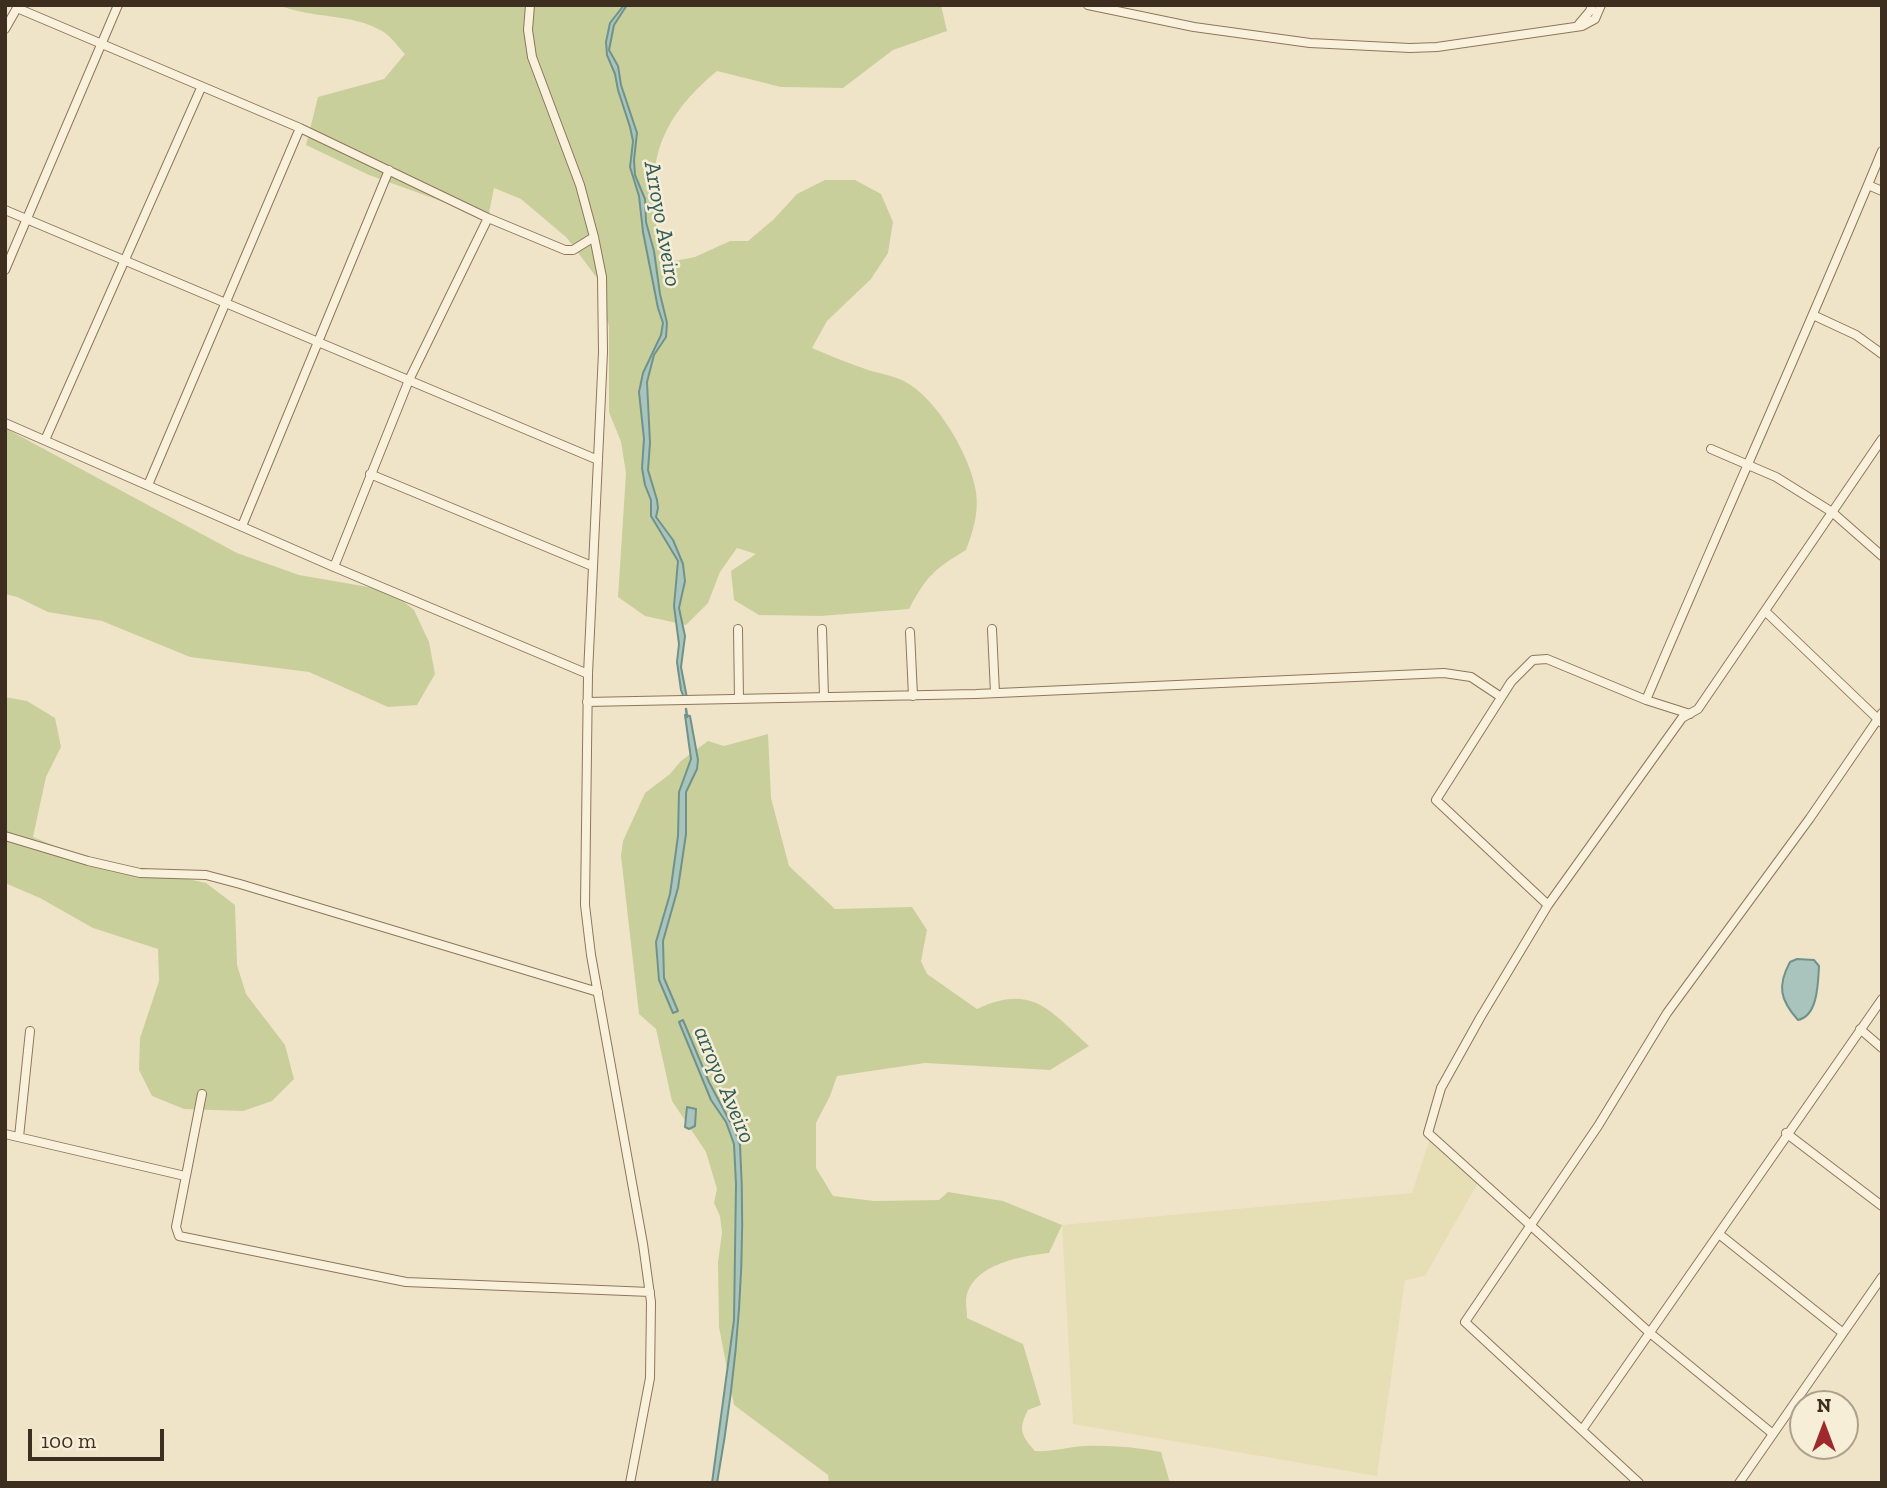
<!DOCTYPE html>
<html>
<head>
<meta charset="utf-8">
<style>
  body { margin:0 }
  #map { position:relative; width:1887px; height:1488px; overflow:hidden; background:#f0e4c8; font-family:"Zilla Slab",serif }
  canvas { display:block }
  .frame { position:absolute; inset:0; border:7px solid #3d2e20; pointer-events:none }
  .north { position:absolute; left:1789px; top:1390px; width:70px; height:70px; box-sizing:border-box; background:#f7eed8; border:2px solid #ada18e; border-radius:50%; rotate:0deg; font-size:19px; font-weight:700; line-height:28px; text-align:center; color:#3d2e20 }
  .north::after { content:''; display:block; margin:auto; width:24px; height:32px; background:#9e2a2b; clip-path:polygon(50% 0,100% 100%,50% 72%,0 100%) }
  .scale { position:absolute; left:28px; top:1429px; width:136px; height:32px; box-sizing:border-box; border:4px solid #3d2e20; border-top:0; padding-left:9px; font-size:21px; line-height:24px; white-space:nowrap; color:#3d2e20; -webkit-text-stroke:5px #f7eed8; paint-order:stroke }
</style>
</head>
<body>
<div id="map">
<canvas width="1887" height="1488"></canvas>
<div class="frame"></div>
<div class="north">N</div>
<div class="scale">100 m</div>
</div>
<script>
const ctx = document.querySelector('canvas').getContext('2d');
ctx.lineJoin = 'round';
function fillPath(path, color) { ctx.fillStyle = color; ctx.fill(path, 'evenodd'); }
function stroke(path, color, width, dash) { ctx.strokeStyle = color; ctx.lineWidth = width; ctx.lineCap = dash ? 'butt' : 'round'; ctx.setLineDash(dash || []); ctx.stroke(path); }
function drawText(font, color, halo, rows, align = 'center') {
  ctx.font = font + ' "Zilla Slab",serif'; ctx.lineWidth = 5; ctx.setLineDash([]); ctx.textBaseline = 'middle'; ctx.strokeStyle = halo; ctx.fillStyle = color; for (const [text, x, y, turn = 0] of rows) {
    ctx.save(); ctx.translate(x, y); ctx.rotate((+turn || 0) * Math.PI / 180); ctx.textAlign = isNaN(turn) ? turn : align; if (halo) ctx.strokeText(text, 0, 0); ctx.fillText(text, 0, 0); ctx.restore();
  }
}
const farmland = new Path2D(`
  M1432 1133 1480 1179 1425 1276 1405 1280 1377 1476 1073 1424 1062 1225 1412 1193Z`);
const green = new Path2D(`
  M279 5H520L530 9 533 5H941L947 31 893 50 843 88 781 87 717 71C648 128 644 179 664 263L695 257 730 241H748L774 219 797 194 825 180H855L881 194 893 222 888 253 871 279 827 321 812 348C831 356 848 363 868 370 879 373 893 376 904 381 937 398 971 457 976 492 979 513 973 531 966 550 934 569 926 577 909 609L821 616 759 615 734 600 731 571 756 554 737 548 720 572 708 603 686 625 645 616 618 597 626 473 621 442 609 412V326L600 298V282L567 238 521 199 494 188 488 218 369 175 306 145 318 97 384 79 405 54C398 47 391 36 382 31 351 13 312 19 279 5Z
  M5 428 237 553 299 575 391 591 414 610 429 642 435 674 417 705 388 707 309 672 190 657 102 621 48 612 17 597 5 594Z
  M5 697 27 701 55 718 61 747 46 777 33 837 106 867 174 876 206 883 235 905 237 965 246 994 285 1045 294 1079 272 1101 243 1111 184 1109 152 1096 139 1070 140 1038 159 981 158 949 93 928 40 898 5 883Z
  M768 734 771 798 789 866 835 909 912 907 927 930 921 961 927 974 977 1009C1033 983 1050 1011 1089 1046L1050 1070 925 1063 837 1076 830 1096 816 1123V1168L833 1196 874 1201 939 1200 948 1192 1003 1201 1062 1225 1049 1253C1020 1256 969 1265 966 1301 966 1306 967 1312 967 1318L1023 1344 1041 1405 1028 1410C1018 1429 1021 1435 1035 1451 1052 1452 1067 1447 1084 1446 1110 1445 1135 1447 1161 1452L1170 1483H829L828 1475 734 1405 719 1327 718 1262 722 1233 720 1216 714 1203 717 1189 706 1152 672 1101 656 1029 639 1014 621 856 623 841 645 793 670 774 681 761 708 741 724 746Z`);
const water = new Path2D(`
  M624 5H627L614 25 609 50 618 66 621 85 637 133 634 160 635 175 645 199 646 222 654 251 660 294 667 323 666 337 654 355 647 382 650 443 648 470 657 500 658 508 656 517 673 540 683 564 685 581 679 608 685 636 681 667 687 698H684L681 690 677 662 679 644 674 606 678 561 651 516V500L645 485 642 468 644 439 639 392 643 373 661 335 663 323 658 308 643 232 639 196 630 167 633 141 630 127 618 90 615 74 607 55 606 42 610 23Z
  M685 715 690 716 698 760 697 769 686 792V834L678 888 663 941 664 978 678 1011 673 1013 659 980 656 942 670 894 678 836 679 792 691 759Z
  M1797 959 1814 960 1819 966C1818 983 1818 1016 1798 1020 1780 1000 1777 986 1790 962Z
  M683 1020 709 1082 735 1131 740 1145C747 1258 737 1372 717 1483H712L734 1320 736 1184 734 1144 726 1122 711 1100 679 1022Z
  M687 1107 696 1109 695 1126 689 1129 685 1127Z`);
const stream = new Path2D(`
  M686 709 687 717`);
const street = new Path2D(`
  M530 5 528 30 532 57 580 185 594 237 602 277 603 352 588 674 585 905 591 955 643 1244 651 1302 650 1378 630 1483
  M1088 5 1194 27 1310 43 1410 48 1437 47 1582 26 1595 19 1601 5
  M1579 24 1590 11 1592 5
  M5 29 17 8 300 128 488 218 565 250H573L594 237
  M1868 185 1882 191
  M5 210 598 460
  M5 270 118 5
  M1813 315 1856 335 1882 354
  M5 423 334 567 588 674
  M45 440 201 88
  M1711 449 1776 477 1832 512 1882 556
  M370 474 592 566
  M148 485 300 128
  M242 526 389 170
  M334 567 409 380 488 218
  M1765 611 1882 723
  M738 629 739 699
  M822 629 824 697
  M992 629 995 693
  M910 632 913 696
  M1646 700C1724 516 1806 335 1882 151
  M587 702 976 694 1444 673 1471 677 1501 697
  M5 836 88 861 140 873 206 875 240 884 598 992
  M1548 905 1436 800 1511 682 1533 660 1547 659 1646 700 1690 714
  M1860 1029 1882 1048
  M202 1094 176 1227 179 1236 406 1282 650 1292
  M1786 1133 1882 1206
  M5 1134 185 1176
  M19 1137 30 1031
  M1719 1234 1843 1333
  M1582 1430C1683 1287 1781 1142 1882 999
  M1773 1434 1650 1333 1428 1133 1441 1088 1480 1018 1548 905 1682 718 1698 709 1882 439
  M1639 1483 1465 1322 1598 1126 1667 1013 1810 818 1882 713
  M1739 1483 1882 1277`);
const waterNames = [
  ["Arroyo Aveiro",662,224,80],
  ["arroyo Aveiro",724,1085,67]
];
fillPath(farmland, '#e6deb5');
fillPath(green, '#c9cf9b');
fillPath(water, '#a9c4bc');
stroke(water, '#6f938a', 2);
stroke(stream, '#6f938a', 2.5);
stroke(street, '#8d765c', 10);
stroke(street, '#faf1dc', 8);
drawText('italic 23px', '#2f5d5a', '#f7eed8', waterNames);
</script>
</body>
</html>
